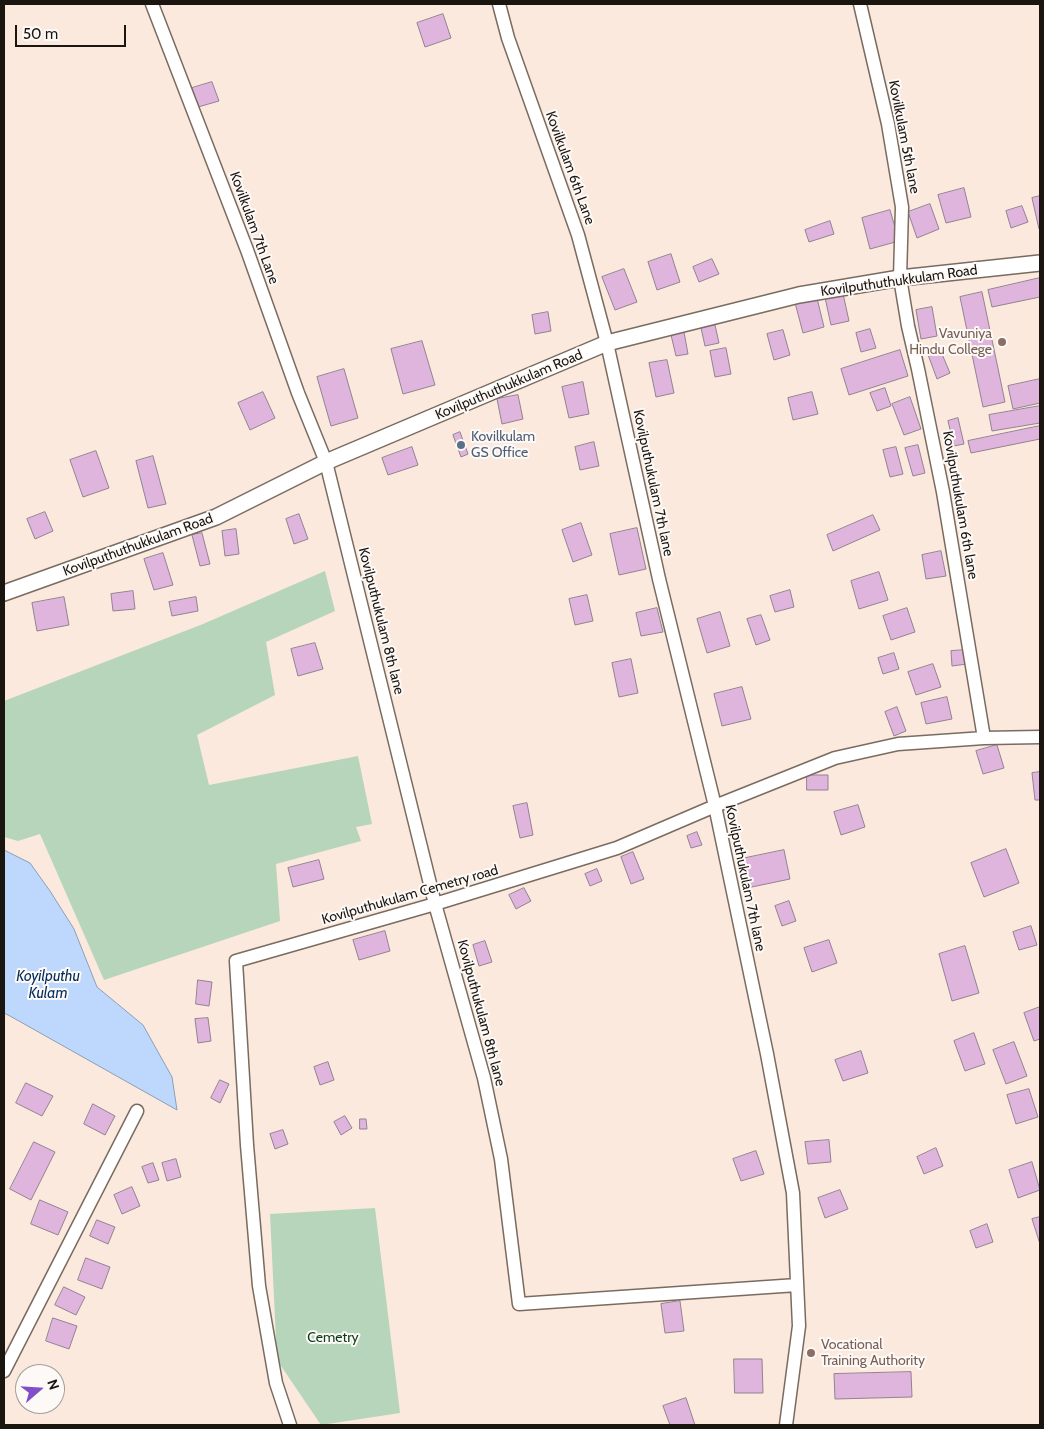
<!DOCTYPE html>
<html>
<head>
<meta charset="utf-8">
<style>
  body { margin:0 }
  #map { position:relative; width:1044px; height:1429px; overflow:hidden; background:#fae9dc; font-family:Cabin,sans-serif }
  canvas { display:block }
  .frame { position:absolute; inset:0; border:5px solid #1b1510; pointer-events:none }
  .north { position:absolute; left:15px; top:1364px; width:50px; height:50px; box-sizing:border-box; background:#fdf9f6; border:1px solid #a39e9a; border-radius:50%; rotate:71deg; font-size:14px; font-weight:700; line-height:20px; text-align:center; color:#1b1510 }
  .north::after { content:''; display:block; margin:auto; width:18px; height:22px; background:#814fc7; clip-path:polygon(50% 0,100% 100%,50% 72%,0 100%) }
  .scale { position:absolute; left:15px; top:25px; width:111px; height:22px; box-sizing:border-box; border:2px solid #1b1510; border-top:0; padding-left:6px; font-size:15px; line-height:18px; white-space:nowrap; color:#1b1510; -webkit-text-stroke:4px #fdf9f6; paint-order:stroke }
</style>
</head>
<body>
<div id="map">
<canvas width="1044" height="1429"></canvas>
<div class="frame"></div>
<div class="north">N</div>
<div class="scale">50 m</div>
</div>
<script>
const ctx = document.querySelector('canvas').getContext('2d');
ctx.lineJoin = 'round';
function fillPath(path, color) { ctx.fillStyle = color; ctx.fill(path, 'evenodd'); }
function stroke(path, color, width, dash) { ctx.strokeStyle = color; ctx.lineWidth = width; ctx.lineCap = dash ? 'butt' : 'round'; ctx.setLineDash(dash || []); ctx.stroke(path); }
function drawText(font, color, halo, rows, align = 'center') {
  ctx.font = font + ' Cabin,sans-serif'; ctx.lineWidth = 4; ctx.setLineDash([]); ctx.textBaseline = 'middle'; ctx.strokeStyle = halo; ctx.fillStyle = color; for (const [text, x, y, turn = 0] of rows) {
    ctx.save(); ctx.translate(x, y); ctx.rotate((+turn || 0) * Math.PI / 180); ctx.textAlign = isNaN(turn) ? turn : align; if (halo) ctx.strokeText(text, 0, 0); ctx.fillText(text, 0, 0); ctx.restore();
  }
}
const green = new Path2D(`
  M325 571 335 611 266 642 275 695 197 735 209 785 358 756 372 824 356 827 361 841 276 864 280 921 104 980 40 834 18 841 4 837V701L203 624Z
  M375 1208 400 1413 321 1425 277 1360 270 1214Z`);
const water = new Path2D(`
  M4 850 30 863 50 891 74 929 97 987 143 1025 172 1077 177 1110 10 1016 4 1013Z`);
const building = new Path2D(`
  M443 14 451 38 425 47 417 23Z
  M212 82 219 101 198 107 192 88Z
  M964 188 971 217 946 223 938 195Z
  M1040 196V228L1039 229 1032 198Z
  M930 204 939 229 917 238 908 212Z
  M1022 206 1028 222 1011 228 1006 211Z
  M890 210 899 241 870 249 862 218Z
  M830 221 834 234 809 242 805 230Z
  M671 254 680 282 657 290 648 262Z
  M712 259 719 274 699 282 693 267Z
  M624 269 637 302 615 310 602 277Z
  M1040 278V297L992 307 988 290Z
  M842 289 849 321 831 325 824 293Z
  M982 292 1005 402 983 407 960 297Z
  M816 294 824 327 803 333 794 299Z
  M932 307 937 336 921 339 916 310Z
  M548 312 551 331 535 334 532 315Z
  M715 325 719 343 705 346 701 328Z
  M870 329 876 348 861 352 856 333Z
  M783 330 790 355 774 360 767 334Z
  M684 332 688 354 676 356 671 335Z
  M422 341 435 385 403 394 391 349Z
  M939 347 950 373 937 379 927 352Z
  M726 348 731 374 715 377 710 351Z
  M900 350 908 376 849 395 841 369Z
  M667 360 674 393 656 397 649 363Z
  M344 369 358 418 331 426 317 377Z
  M1040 379V403L1013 409 1008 386Z
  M583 382 589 414 569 418 562 387Z
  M885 388 891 406 877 411 870 393Z
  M263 392 275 418 250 430 238 403Z
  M812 392 818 414 793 420 788 398Z
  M518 395 523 419 502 424 497 399Z
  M910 397 921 429 904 435 892 404Z
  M1040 406V423L992 431 989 415Z
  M958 418 964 444 954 446 948 421Z
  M1040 426V439L971 453 968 441Z
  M460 432 468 454 461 457 453 435Z
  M594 442 599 466 580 470 575 447Z
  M918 445 925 473 913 476 905 448Z
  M412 447 418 465 388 475 382 458Z
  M896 447 903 474 890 477 883 450Z
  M96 451 109 488 83 497 70 460Z
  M153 456 166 504 148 508 136 461Z
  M45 512 53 531 35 539 27 519Z
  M299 514 308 539 294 544 286 519Z
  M873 515 880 530 833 551 827 535Z
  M581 523 592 555 573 562 562 530Z
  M637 528 646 569 619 575 610 534Z
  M236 529 239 554 225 556 222 531Z
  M202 533 210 564 200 566 192 535Z
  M941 551 946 576 926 579 922 555Z
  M163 553 173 585 154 590 144 559Z
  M879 572 888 600 859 609 851 581Z
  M790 590 794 607 775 612 770 596Z
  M133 591 135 609 113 611 111 594Z
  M587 595 593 621 575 625 569 599Z
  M64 597 69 625 37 631 32 603Z
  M196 597 198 611 172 616 169 602Z
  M657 608 663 632 641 636 636 613Z
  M907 608 915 632 891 640 883 616Z
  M720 612 730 646 707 653 697 619Z
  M761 615 770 640 756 645 747 619Z
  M315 643 323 669 298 676 291 649Z
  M966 650 967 664 952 666 951 651Z
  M894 653 899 669 883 674 878 658Z
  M631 659 638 693 619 697 612 663Z
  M933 664 941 687 916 695 908 672Z
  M742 687 751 719 722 726 714 694Z
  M947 697 952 719 926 724 921 703Z
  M897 707 906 731 894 736 885 712Z
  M997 745 1004 768 983 774 976 751Z
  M1040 772V800H1035L1032 773Z
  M807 775H828V790H807Z
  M527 803 533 835 520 838 513 806Z
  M858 805 865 827 841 835 834 812Z
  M697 832 702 845 691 848 687 836Z
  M1006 849 1019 883 984 897 971 863Z
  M784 850 790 879 747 888 741 859Z
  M633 852 644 879 631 884 621 857Z
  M319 860 324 879 293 887 288 868Z
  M597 869 602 881 590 886 585 874Z
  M524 888 531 901 516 909 509 895Z
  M789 901 796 921 782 926 775 906Z
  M1031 926 1037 945 1019 950 1013 932Z
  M385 931 390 951 359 960 353 940Z
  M829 940 837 963 812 972 804 948Z
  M485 941 492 962 479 966 473 945Z
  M965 946 979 993 952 1001 939 954Z
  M198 980 212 982 209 1006 196 1004Z
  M1040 1007V1039L1034 1041 1024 1013Z
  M208 1018 211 1041 198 1043 195 1019Z
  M974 1033 985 1064 965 1071 954 1041Z
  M1014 1042 1027 1076 1006 1084 993 1050Z
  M861 1051 868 1073 843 1081 835 1060Z
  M328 1062 334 1080 320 1085 314 1067Z
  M220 1080 229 1084 220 1103 211 1098Z
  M26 1083 53 1096 42 1116 16 1103Z
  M1029 1089 1038 1117 1016 1124 1007 1095Z
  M93 1104 115 1116 105 1135 84 1124Z
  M345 1116 352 1128 341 1135 334 1122Z
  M360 1119H366L367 1129H360Z
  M283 1130 288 1144 275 1149 270 1134Z
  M829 1140 831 1162 808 1164 805 1142Z
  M34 1142 55 1152 31 1200 10 1189Z
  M936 1148 943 1166 924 1174 917 1157Z
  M756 1151 764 1174 741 1181 733 1159Z
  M176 1159 181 1177 167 1181 162 1163Z
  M1032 1162 1040 1190 1018 1198 1009 1170Z
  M153 1163 159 1180 148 1183 142 1167Z
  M132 1187 140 1206 122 1214 114 1195Z
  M840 1190 848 1209 825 1218 818 1198Z
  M40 1200 68 1212 58 1235 31 1224Z
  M1040 1217V1244L1032 1219Z
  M97 1220 115 1227 108 1244 90 1236Z
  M987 1224 993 1242 976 1248 970 1231Z
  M86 1258 110 1267 102 1289 78 1280Z
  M64 1287 85 1297 76 1315 55 1305Z
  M680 1301 684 1331 665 1333 661 1304Z
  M53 1318 77 1326 69 1349 46 1341Z
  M734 1359H762L763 1393H735Z
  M911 1372 912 1397 835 1399 834 1374Z
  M686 1398 695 1425H670L663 1406Z`);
const minor = new Path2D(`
  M152 4 247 250 298 393 326 462 435 904 484 1078 501 1159 519 1304 797 1285
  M499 4 508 38 578 235 607 343 659 579 715 806 767 1054 793 1193 799 1326 786 1425
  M860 4 888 124 902 207 900 278 908 326 918 369 943 492 984 738
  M4 1371 137 1111
  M290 1425 276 1383 259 1286 247 1145 236 961 435 904 617 848 715 806 835 758 898 744 984 738 1040 737`);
const tertiary = new Path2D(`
  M4 593 216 517 326 462 607 343 799 295 900 278 1040 263`);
const markers = [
  [1002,342,5,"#8d6e63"],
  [461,445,5,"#5c6f8a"],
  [811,1353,5,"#8d6e63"]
];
const streetNames = [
  ["Kovilkulam 5th lane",904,137,79],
  ["Kovilkulam 6th Lane",570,168,70],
  ["Kovilkulam 7th Lane",254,228,70],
  ["Kovilputhuthukkulam Road",899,281,-8],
  ["Kovilputhuthukkulam Road",509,385,-23],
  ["Kovilputhukulam 7th lane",653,483,78],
  ["Kovilputhukulam 6th lane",960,505,80],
  ["Kovilputhuthukkulam Road",138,545,-20],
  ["Kovilputhukulam 8th lane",381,621,76],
  ["Kovilputhukulam 7th lane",745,878,78],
  ["Kovilputhukulam Cemetry road",410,895,-16],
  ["Kovilputhukulam 8th lane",481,1013,75]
];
const educationNames = [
  ["Vavuniya",992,334],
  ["Hindu College",992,350],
  ["Vocational",821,1345,"left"],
  ["Training Authority",821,1361,"left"]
];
const serviceNames = [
  ["Kovilkulam",471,437],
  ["GS Office",471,453]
];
const parkNames = [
  ["Cemetry",333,1338]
];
const waterNames = [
  ["Koyilputhu",48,977],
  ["Kulam",48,994]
];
fillPath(green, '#b6d5ba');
fillPath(water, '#bdd8fc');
stroke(water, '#8c9eb5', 1);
fillPath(building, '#dfb4dd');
stroke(building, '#918391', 1);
stroke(minor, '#7a6b60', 15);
stroke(tertiary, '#7a6b60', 18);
stroke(minor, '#fff', 12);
stroke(tertiary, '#fff', 15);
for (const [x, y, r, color] of markers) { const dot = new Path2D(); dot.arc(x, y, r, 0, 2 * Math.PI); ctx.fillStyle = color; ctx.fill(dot); stroke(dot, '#fdf9f6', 2); }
drawText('14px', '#1b1510', '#fdf9f6', streetNames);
drawText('14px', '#785e54', '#fdf9f6', educationNames, 'right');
drawText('14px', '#4e5e75', '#fdf9f6', serviceNames, 'left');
drawText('14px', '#093e19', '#fdf9f6', parkNames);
drawText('italic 15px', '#002c5f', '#fdf9f6', waterNames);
</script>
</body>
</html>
